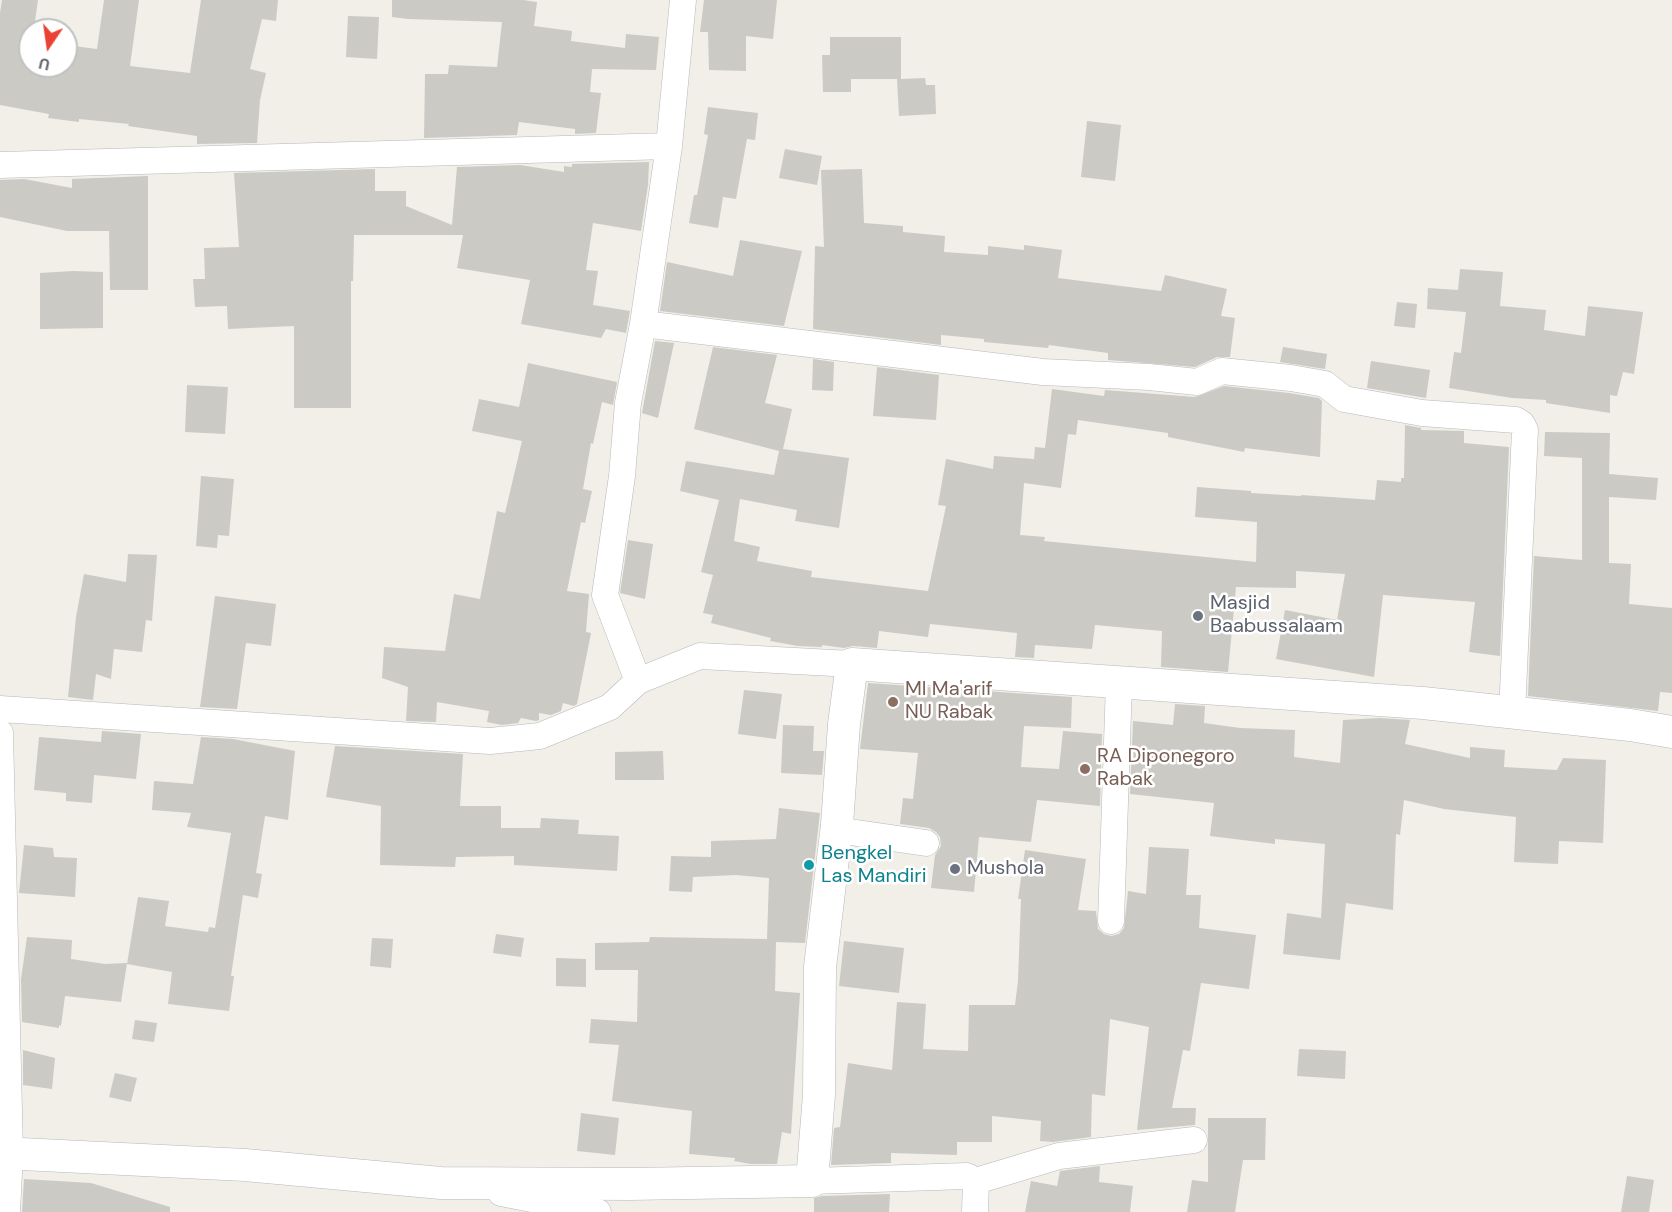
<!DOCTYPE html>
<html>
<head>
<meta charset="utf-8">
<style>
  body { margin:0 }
  #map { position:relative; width:1672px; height:1212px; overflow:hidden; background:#f1efe8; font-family:"DM Sans",sans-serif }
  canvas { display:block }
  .north { position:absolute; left:18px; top:18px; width:60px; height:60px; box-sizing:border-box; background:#fff; border:2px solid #bfc1c3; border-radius:50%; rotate:193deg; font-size:16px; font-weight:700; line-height:24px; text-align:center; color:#5f6368 }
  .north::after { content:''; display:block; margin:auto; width:21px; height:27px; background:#ea4335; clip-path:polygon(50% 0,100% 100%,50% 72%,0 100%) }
</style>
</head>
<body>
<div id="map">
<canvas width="1672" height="1212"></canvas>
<div class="north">U</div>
</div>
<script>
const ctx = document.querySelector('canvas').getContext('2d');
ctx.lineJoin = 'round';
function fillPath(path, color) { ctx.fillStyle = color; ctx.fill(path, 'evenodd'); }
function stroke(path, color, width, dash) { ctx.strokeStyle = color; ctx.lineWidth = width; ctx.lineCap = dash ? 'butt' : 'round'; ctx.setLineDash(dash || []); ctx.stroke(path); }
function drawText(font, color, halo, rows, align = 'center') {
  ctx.font = font + ' "DM Sans",sans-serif'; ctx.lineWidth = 5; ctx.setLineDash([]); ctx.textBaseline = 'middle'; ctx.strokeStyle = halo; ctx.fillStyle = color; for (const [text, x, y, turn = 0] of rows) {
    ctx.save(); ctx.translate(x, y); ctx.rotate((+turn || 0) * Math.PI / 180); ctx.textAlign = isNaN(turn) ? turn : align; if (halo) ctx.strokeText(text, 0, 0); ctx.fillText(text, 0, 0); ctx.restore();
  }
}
const building = new Path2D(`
  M2 0H38L35 21 55 25 54 30H30V66H66V45L97 49 104 0H139L130 66 190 73 201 0H278L276 21 262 19 250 69 266 73 260 100 257 143 197 144V136L128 126 129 124 79 119V122L48 118 49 114 0 105V13Z
  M392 0H523L537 2 534 26 572 31 571 41 625 48 626 34 659 37 656 70 592 69 590 92 601 93 596 133 575 134V129L519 122 517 135 424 138 425 74H448L449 65 497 67 502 22 408 19 392 17Z
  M704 0H777L773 39 746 36V71L709 70 708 32H700Z
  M348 16 379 17 377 59 346 57Z
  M830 37H901V79L925 78 926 85H935L936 114 899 116 897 79H851V92H823L822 55H830Z
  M708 107 758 113 755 140 747 139 736 199 723 197 718 228 689 223 694 195H697L708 135 704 134Z
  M1087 121 1121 125 1115 181 1081 177Z
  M785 149 822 156 817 185 779 178Z
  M649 162 648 185 641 231 593 223 586 270 598 271 593 305 630 311 626 333 606 329 601 338 521 324 530 280 457 268 463 235H354L353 281H351V408H294V326L228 329 227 306 195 307 193 279H205L204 248 239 247 234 173 375 169V191H406V206L452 225 457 167 520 165 564 172V166L572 167V164Z
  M862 169 864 223 903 226V232L945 236 944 252 988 255V246L1024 250V245L1062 250 1058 278 1161 291 1165 275 1227 289 1221 316 1235 318 1230 357H1217L1195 367 1108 360V353L1049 345 1048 348 984 342V339L941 335V345L813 329 815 246 824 247 821 170Z
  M148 176V290H110L109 231H67L0 217V180L24 179 72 188V179Z
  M740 240 802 251 784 326 660 311 667 262 733 276Z
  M1460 269 1503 272 1500 306 1546 310 1544 330 1585 336 1588 306 1643 312 1634 374 1623 372 1617 396 1610 395V413L1546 403V400L1512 398 1449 388 1454 352 1461 353 1466 312 1427 309 1428 288 1458 290Z
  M73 271 103 272V328L40 329V273Z
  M1397 302 1417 304 1415 328 1394 326Z
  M655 341 674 343 658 418 642 413Z
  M713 347 777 355 765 403 792 409 783 449 849 458 839 528 795 521 797 510 740 499 734 541 760 547 757 561 812 571 811 577 928 591 946 506 938 505 946 459 993 469 994 456 1034 459 1035 447 1045 448 1052 389 1104 396 1105 390 1195 397 1224 386 1289 393 1319 398 1322 401 1320 457 1245 448 1244 452 1168 437V433L1078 420 1076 435 1068 434 1061 488 1024 483 1020 535 1045 537 1044 541 1256 562 1257 522 1195 517 1197 487 1251 491V493L1301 496V495L1375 500 1377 480 1401 482V478H1404L1405 425 1421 428V430L1464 431V443L1509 447 1500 656 1469 652 1475 602 1383 595 1374 677 1276 659 1285 610 1337 620 1345 574 1296 571V588L1236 587 1228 672 1161 667 1162 631 1095 625 1092 649 1035 645 1034 658 1015 657 1017 633 930 624 928 637 879 631 877 648 853 646 844 648 822 645V647L798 646 770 641 771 638 711 623 713 615 703 613 713 575 701 572 719 500 680 491 686 461 774 475 779 451 694 429Z
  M1283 347 1327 354 1325 369 1280 362Z
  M813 359 834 362 833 391 812 390Z
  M1371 361 1430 370 1426 398 1367 388Z
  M528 363 617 382 613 405 602 402 593 444 591 443 583 489 592 491 585 523 581 522 567 591 589 594 586 632 591 633 577 704 574 706 563 703 561 711 551 715 539 713V720L536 721 521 718 518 723 502 725 487 722 489 711 437 702 436 722 406 721 408 687 382 678 384 647 445 651 454 594 480 599 497 511 505 513 522 441 472 431 479 399 519 407Z
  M877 367 939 375 936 420 873 416Z
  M187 385 228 387 225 434 185 432Z
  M1545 432 1610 433 1609 474 1658 478 1656 500 1609 497V563L1631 564 1629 604 1672 608V693L1660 692 1658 711 1528 696 1534 556 1582 560V458L1544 456Z
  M201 476 234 479 229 536 218 535 217 548 196 546Z
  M628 540 653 544 645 599 620 593Z
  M128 554 157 555 152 621 146 620 142 652 114 649 111 679 96 674 93 700 68 697 76 617 84 574 126 582Z
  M215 596 276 604 271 646 246 643 237 709 200 707Z
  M868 683 1072 697 1071 728 1024 726 1021 767 1059 769 1063 731 1102 734 1100 806 1037 800 1031 842 979 837 974 892 931 888 935 855 941 846 940 837 936 832 929 828 900 824 903 798 913 799 918 753 860 749Z
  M744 690 782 694 776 739 738 734Z
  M1175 704 1205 706 1204 723 1240 728 1295 730 1294 757 1340 763 1343 720 1380 718 1410 720 1405 744 1470 758V747L1505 750 1504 767 1557 770 1563 758 1606 760 1603 843 1559 841 1558 864 1514 862 1516 817 1444 809 1404 800 1400 835 1396 834 1393 910 1346 903 1340 960 1283 954 1287 913 1321 918 1325 844 1275 839V844L1210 836 1214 803 1130 794 1133 721 1173 725Z
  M783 725 814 726 813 751H824L822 775 781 773Z
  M102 731 141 734 136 779 94 775 92 803 66 801V793L34 790 39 737 101 742Z
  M201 737 233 739 295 751 288 820 265 816 256 873 262 874 258 898 243 895 231 976H234L229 1011 168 1004 172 972 127 964 138 897 169 901 165 926 208 932 209 927 215 928 231 833 187 827 191 813 152 810 154 781 193 784Z
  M335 746 463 754 460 806H501V828H540L541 818 579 820 578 834 619 836 617 871 514 865V856L456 857 455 867 380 865 381 806 326 797Z
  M663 751 664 780H615V752Z
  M779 808 820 813 805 943 776 942 775 991 800 993 791 1134 782 1132 777 1164H751L734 1161 735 1158 689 1154 692 1111 612 1101 619 1045 589 1043 591 1019 637 1022 638 970H595V943L649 942 650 937 767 939 769 878 736 875 693 877 692 892 669 891 671 856 711 857V841L776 839Z
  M24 845 53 848 54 857 77 858 75 897 19 893Z
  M1149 847 1189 849 1186 895H1201L1199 928 1256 935 1249 989 1201 983 1190 1051 1183 1050 1172 1108H1196L1195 1125 1137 1130 1149 1027 1110 1019 1105 1096 1092 1094 1091 1137 1053 1142 1040 1141 1041 1121 992 1116V1142H957V1155L891 1153V1163L831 1165 834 1128 840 1127 848 1063 892 1070 897 1002 926 1004 923 1049 968 1051 969 1005H1015L1018 981 1021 899H1018L1025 850 1086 859 1078 910 1096 911 1098 929 1104 934 1111 936 1119 934 1124 928 1128 891 1146 894Z
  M496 934 524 938 521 957 493 953Z
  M27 937 72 940 71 959 105 964 127 963 121 1002 65 996 61 1026 59 1025V1028L22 1022 21 979Z
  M372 938 393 939 391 968 370 966Z
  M844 941 904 948 899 993 839 986Z
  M556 958 586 959V987L556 986Z
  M135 1020 157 1023 154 1042 132 1039Z
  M1299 1049 1346 1051 1345 1079 1297 1076Z
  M23 1050 55 1058 52 1089 23 1085Z
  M115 1073 137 1078 131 1102 109 1097Z
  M581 1113 619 1118 615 1155 577 1151Z
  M1208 1118H1266L1265 1160H1243L1235 1212H1187L1192 1180 1208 1182Z
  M1100 1166 1099 1182 1133 1186 1130 1212H1025L1031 1181 1057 1186 1060 1171Z
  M1627 1176 1654 1180 1649 1212H1621Z
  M24 1179 91 1183 170 1207V1212H22Z
  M890 1194 889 1212H814V1198L822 1196Z`);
const minor = new Path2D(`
  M0 165 669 146
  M643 324 1043 372 1149 377 1197 382 1222 371 1291 378 1325 384 1344 399 1422 413 1516 420 1522 424 1525 430 1512 713
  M638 681 605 595 622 476 628 403 643 324 669 146 683 0
  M0 709 490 741 540 736 610 707 638 681 700 656 852 664
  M0 733 10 1153 7 1212
  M836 830 926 843
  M1111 921 1119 683
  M812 1181 967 1176 976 1181 975 1212
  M976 1181 1059 1156 1194 1140
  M501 1193 598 1212`);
const tertiary = new Path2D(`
  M0 1153 245 1165 441 1183 630 1184 812 1181 819 1095 820 967 837 825 844 724 852 664 1423 703 1630 725 1672 732`);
const markers = [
  [1198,616,6,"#6b7280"],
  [893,702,6,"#8d6e63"],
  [1085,769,6,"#8d6e63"],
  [809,865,6,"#0f9aa8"],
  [955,869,6,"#6b7280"]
];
const worshipNames = [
  ["Masjid",1210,604],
  ["Baabussalaam",1210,627],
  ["Mushola",967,869]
];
const educationNames = [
  ["MI Ma'arif",905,690],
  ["NU Rabak",905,713],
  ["RA Diponegoro",1097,757],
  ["Rabak",1097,780]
];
const cultureNames = [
  ["Bengkel",821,854],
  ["Las Mandiri",821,877]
];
fillPath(building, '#cccac5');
stroke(minor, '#b5b8bc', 27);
stroke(tertiary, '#b5b8bc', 33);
stroke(minor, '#fff', 26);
stroke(tertiary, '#fff', 32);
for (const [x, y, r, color] of markers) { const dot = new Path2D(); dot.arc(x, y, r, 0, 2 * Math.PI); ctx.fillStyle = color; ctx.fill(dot); stroke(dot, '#fff', 2); }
drawText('20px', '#5b616d', '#fff', worshipNames, 'left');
drawText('20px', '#785e54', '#fff', educationNames, 'left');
drawText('20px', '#0d838f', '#fff', cultureNames, 'left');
</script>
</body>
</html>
